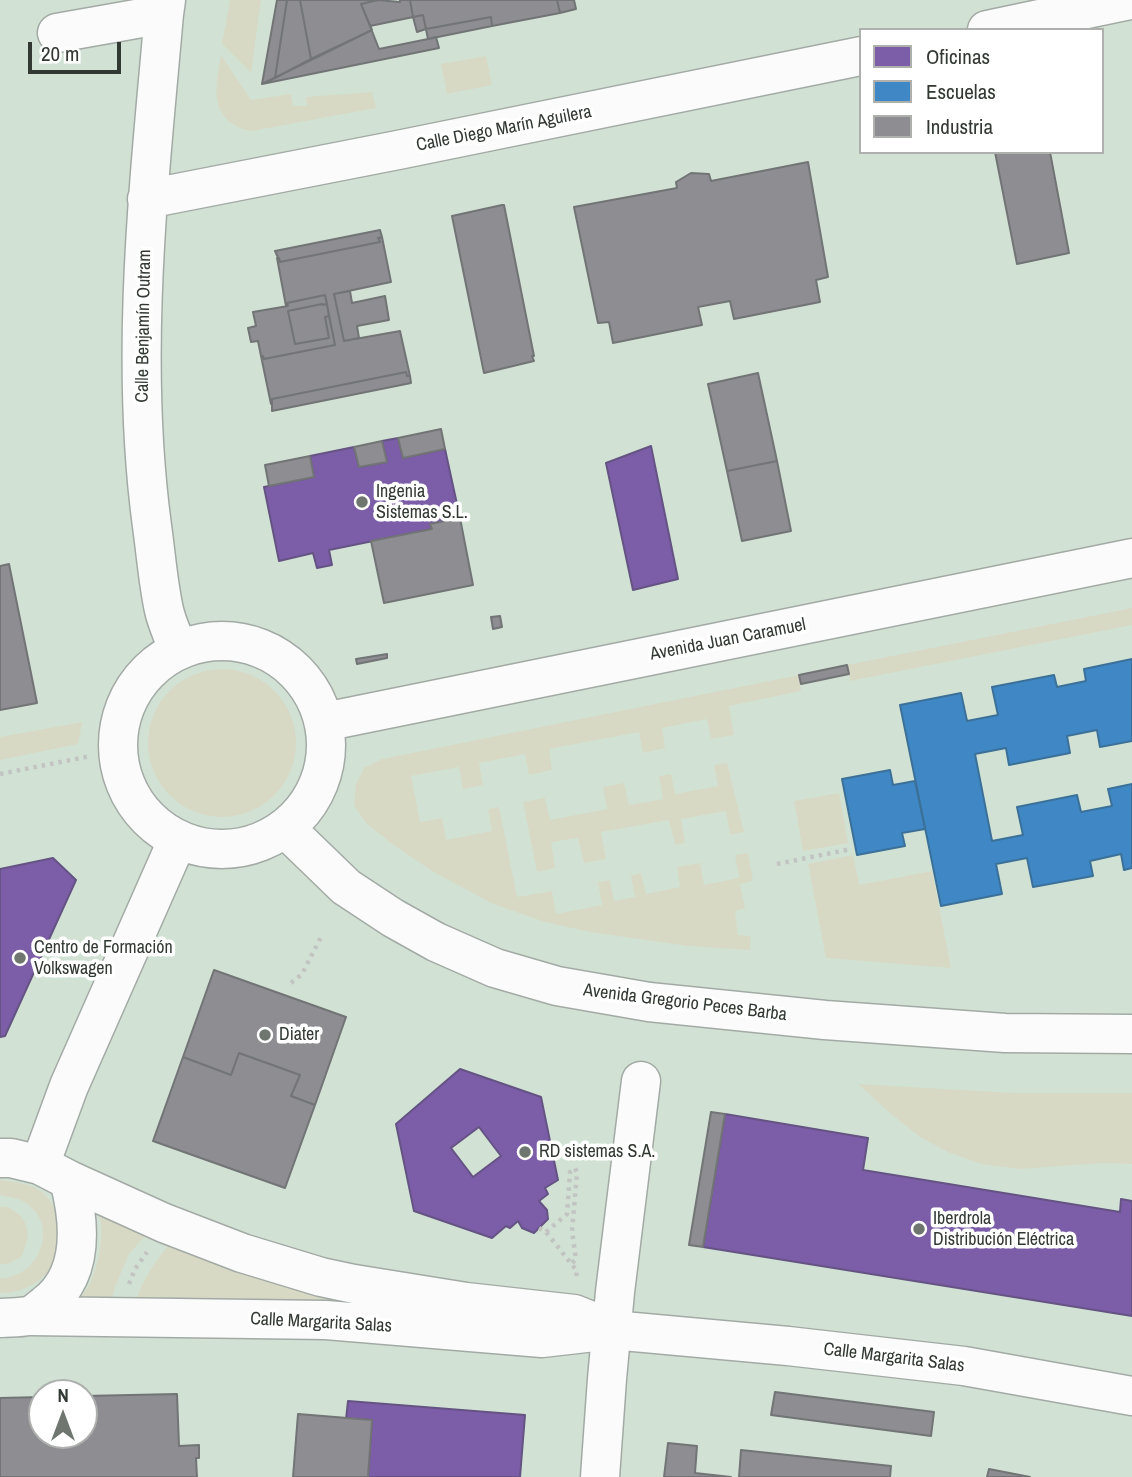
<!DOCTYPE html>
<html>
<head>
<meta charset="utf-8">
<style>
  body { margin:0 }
  #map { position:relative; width:1132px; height:1477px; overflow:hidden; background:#dde6df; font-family:"Archivo Narrow",sans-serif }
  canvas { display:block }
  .legend { position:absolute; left:859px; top:28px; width:245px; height:126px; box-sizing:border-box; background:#fff; border:2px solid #adb0ad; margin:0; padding:9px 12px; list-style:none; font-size:21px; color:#323933 }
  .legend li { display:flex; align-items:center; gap:14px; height:35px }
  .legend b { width:35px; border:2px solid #adb0ad }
  .north { position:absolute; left:28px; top:1379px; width:70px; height:70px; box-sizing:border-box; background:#fff; border:2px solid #adb0ad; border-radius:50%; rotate:0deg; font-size:19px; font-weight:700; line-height:28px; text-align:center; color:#323933 }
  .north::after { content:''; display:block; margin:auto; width:24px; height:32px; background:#6e766f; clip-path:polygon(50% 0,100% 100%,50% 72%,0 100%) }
  .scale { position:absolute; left:28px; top:42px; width:93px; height:32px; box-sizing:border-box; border:4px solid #323933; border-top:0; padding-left:9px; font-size:21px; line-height:24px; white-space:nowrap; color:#323933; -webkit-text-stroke:5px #fff; paint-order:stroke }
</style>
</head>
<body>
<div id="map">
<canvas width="1132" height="1477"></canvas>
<ul class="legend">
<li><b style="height:19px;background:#7b5ea7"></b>Oficinas</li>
<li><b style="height:19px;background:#3f88c5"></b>Escuelas</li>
<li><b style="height:19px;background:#8d8d92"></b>Industria</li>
</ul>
<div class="north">N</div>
<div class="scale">20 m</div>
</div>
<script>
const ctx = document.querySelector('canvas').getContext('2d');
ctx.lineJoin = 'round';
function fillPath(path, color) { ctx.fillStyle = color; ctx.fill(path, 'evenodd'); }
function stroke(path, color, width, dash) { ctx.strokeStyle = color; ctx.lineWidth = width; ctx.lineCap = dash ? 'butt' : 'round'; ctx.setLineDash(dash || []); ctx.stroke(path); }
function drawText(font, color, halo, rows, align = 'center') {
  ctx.font = font + ' "Archivo Narrow",sans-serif'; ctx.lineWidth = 7; ctx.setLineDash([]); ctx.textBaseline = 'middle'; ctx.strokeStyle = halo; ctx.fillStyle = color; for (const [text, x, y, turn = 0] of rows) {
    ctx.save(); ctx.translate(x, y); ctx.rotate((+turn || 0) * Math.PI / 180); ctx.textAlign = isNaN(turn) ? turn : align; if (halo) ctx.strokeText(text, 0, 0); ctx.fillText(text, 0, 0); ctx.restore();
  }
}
const built = new Path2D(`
  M0 0H1132V1477H0ZM861 30H1102V152H861ZM42 1393H84V1435H42Z`);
const green = new Path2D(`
  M230 0H261L251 73 222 44Z
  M221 55 251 100 291 94 293 106H307L306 97 372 92 376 108 252 131C247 130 241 129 236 126 208 111 217 80 221 55Z
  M486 56 492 85 447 94 441 64Z
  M1132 608V625L850 681 847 665Z
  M148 743a74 74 0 1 1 148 0a74 74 0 1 1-148 0Z
  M799 675 801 691 729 706 734 735 711 739 707 719 662 728 665 748 643 753 639 732 549 749 552 770 529 775 525 754 479 763 483 785 463 789 459 767 411 776 420 822 442 818 446 840 492 831 488 809 499 807 517 897 552 891 556 914 602 905 598 882 610 880 614 901 635 897 631 876 641 873 646 894 680 887 677 867 700 863 704 885 739 878 735 855 748 853 753 881 740 884 745 908 735 911 738 935 751 936 750 950 688 946 590 932 545 922 493 904 432 871 391 843 366 823 354 805 356 784 364 768 382 759Z
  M82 722 78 744 0 760V737Z
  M727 763 744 832 730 834 726 811 681 819 685 843 675 845 669 820 601 832 606 859 584 863 578 838 551 842 555 868 537 872 523 802 545 798 550 820 607 809 603 787 624 783 629 805 663 799 659 776 671 774 675 794 718 786 714 765Z
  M839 793 848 843 803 851 794 801Z
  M853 855 859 885 932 871 951 968 826 958 808 864Z
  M858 1084 1014 1093H1132V1164L1103 1163 1019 1169 981 1164 948 1152 920 1137 890 1113Z
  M0 1180C13 1182 31 1183 42 1192 53 1200 59 1217 60 1231 60 1236 62 1242 61 1247 54 1276 28 1293 0 1293V1278C39 1278 60 1226 26 1203 19 1198 9 1197 0 1195Z
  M0 1207C7 1206 11 1209 17 1213 32 1225 29 1242 21 1257L7 1264H0Z
  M96 1208 148 1233 129 1254 115 1287 111 1302 70 1303C75 1300 81 1297 84 1293 96 1279 103 1242 101 1224 100 1219 98 1213 96 1208Z
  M171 1242 395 1309 136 1302C142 1279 156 1261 171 1242Z`);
const offices = new Path2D(`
  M398 438 403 458 445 449 460 518 430 524 432 529 329 550 332 565 317 568 313 553 279 561 264 487 314 477 310 456 354 447 359 467 387 462 382 441Z
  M651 446 678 579 633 590 606 463Z
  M53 858 76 880 5 1036 0 1037V869Z
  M460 1069 541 1097 558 1180 545 1188 548 1194 539 1201 547 1210 548 1219 534 1233 522 1228 518 1221 510 1228 506 1226 492 1238 414 1211 396 1124ZM479 1127 501 1156 473 1177 451 1148Z
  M725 1114 868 1138 863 1170 1120 1212 1121 1199 1132 1201V1316L703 1247Z
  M348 1401 525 1415 520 1477H368L372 1420 346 1419Z`);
const schools = new Path2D(`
  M1132 659V741L1100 747 1097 730 1067 736 1070 753 1009 765 1006 748 975 754 992 841 1023 835 1017 807 1077 795 1081 812 1112 806 1108 789 1132 784V868L1124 870 1121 854 1090 861 1093 876 1033 887 1027 858 996 864 1002 894 941 906 900 705 961 693 967 721 998 715 992 687 1054 675 1057 687 1086 681 1084 669Z
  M890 770 893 785 915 781 925 829 902 833 905 846 857 855 842 779Z`);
const industry = new Path2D(`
  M277 0H287L275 78 262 84Z
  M287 0H300L311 59 275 78Z
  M300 0H378L361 4 372 30 311 59Z
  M378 0 400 2V0H410L413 17 370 26 361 4Z
  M410 0H557L560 13 492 26 491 17 426 29 423 15 413 17Z
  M557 0H574L576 9 560 13Z
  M423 15 428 39 379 49 370 26Z
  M413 17 417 32 426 29 428 39 436 37 439 48 262 84 372 30 370 26Z
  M491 17 492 26 428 39 426 29Z
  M995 152H1050L1069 253 1017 264Z
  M808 162 828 277 816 280 820 302 734 319 730 301 698 307 702 325 613 343 609 322 598 323 574 207 677 188 676 182 691 173 709 174 711 181Z
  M502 205H504L534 356H532L534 361 484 373 452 216Z
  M380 230 382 237 378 238 380 242 280 262 275 251Z
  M382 237 391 282 334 294 344 341 400 331 410 376H407L406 372 272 399V404H271L261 356H263L264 359 335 345 325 295 287 303 288 306H286L277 258H279L280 262 380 242 378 238Z
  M350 291 352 303 385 296 389 320 357 326 359 338 344 341 334 294Z
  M325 295 327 304 322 305V304L288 311 295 344 329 338 325 317 329 316 335 345 264 359 263 356H261L258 341 251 342 248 328 256 326 253 312 288 306 287 303Z
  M322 304V305L327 304 329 316 325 317 329 338 295 344 288 311Z
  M406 372 407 376H410L411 383 272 411V399Z
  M758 373 777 461 727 471 708 384Z
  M441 429 445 449 403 458 398 438Z
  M382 441 387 462 359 467 354 447Z
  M310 456 314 477 269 486 265 465Z
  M777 461 791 531 742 541 727 471Z
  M460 518 473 585 384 603 371 541 432 529 430 524Z
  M9 564 37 703 0 710V566Z
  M500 616 502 627 493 629 491 617Z
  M387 654V658L357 664 356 659Z
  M847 665 849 674 801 684 799 675Z
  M214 970 346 1017 315 1105 291 1096 300 1075 239 1053 231 1075 183 1057Z
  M239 1053 300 1075 291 1096 315 1105 285 1188 153 1141 183 1057 231 1075Z
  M711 1112 725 1114 703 1247 689 1245Z
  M775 1392 934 1412 931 1436 771 1415Z
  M177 1394 179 1446 199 1445V1458H196L197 1477H0V1398L42 1397V1435H84V1396Z
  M298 1414 372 1420 368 1477H293Z
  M668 1443 697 1446 695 1473 731 1477H664Z
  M741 1450 891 1466 890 1477H739Z
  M989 1469 1030 1477H987Z`);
const path = new Path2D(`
  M0 774 91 756
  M777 864 851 849
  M291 983 302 974 321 937
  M539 1228 546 1232 577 1271 576 1279
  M546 1232 567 1214 570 1172 575 1168 577 1173 572 1231 576 1259 571 1264
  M129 1284 135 1269 147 1252`);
const minor = new Path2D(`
  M166 0 164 14C149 184 129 356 152 526 156 554 158 583 164 610 167 624 174 637 178 650
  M987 30 1130 0
  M57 33 164 14
  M147 199 398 150 861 56
  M118 745a104 104 0 1 1 208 0a104 104 0 1 1-208 0Z
  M324 722 1132 558
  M285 828 346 887 393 918 436 942 495 968 557 986 649 1002 825 1020 1005 1033 1132 1034
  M0 1158H11L40 1165 69 1180 164 1223 242 1253 321 1277 354 1284 466 1302 574 1314 594 1322
  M40 1165 69 1086 178 839
  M30 1316 326 1320 542 1338 612 1330 788 1346 964 1366 1132 1396
  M0 1318C9 1317 19 1318 27 1316 34 1315 40 1309 45 1305 85 1276 80 1222 69 1180
  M600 1477 607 1379 615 1292 641 1081`);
const markers = [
  [362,502,7,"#6e766f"],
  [20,958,7,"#6e766f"],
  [265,1035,7,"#6e766f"],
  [525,1152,7,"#6e766f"],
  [919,1229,7,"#6e766f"]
];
const streetNames = [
  ["Calle Diego Marín Aguilera",504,129,-11],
  ["Calle Benjamín Outram",144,326,-89],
  ["Avenida Juan Caramuel",728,640,-11],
  ["Avenida Gregorio Peces Barba",685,1003,7],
  ["Calle Margarita Salas",321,1323,3],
  ["Calle Margarita Salas",894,1358,7]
];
const poiNames = [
  ["Ingenia",376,492],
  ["Sistemas S.L.",376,513],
  ["Centro de Formación",34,948],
  ["Volkswagen",34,969],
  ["Diater",279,1035],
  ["RD sistemas S.A.",539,1152],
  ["Iberdrola",933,1219],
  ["Distribución Eléctrica",933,1240]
];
fillPath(built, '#d1e2d4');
fillPath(green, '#d7d9c5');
fillPath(offices, '#7b5ea7');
stroke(offices, '#655384', 2);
fillPath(schools, '#3f88c5');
stroke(schools, '#3b7099', 2);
fillPath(industry, '#8d8d92');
stroke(industry, '#727476', 2);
stroke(minor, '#a3aaa5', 41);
stroke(path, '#c1c4c1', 4.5, [3.5, 5]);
stroke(minor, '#fafbfa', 38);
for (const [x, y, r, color] of markers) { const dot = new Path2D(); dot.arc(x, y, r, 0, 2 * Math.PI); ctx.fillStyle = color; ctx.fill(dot); stroke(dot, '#fff', 2.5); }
drawText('18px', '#323933', '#fff', streetNames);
drawText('18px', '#323933', '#fff', poiNames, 'left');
</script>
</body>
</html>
